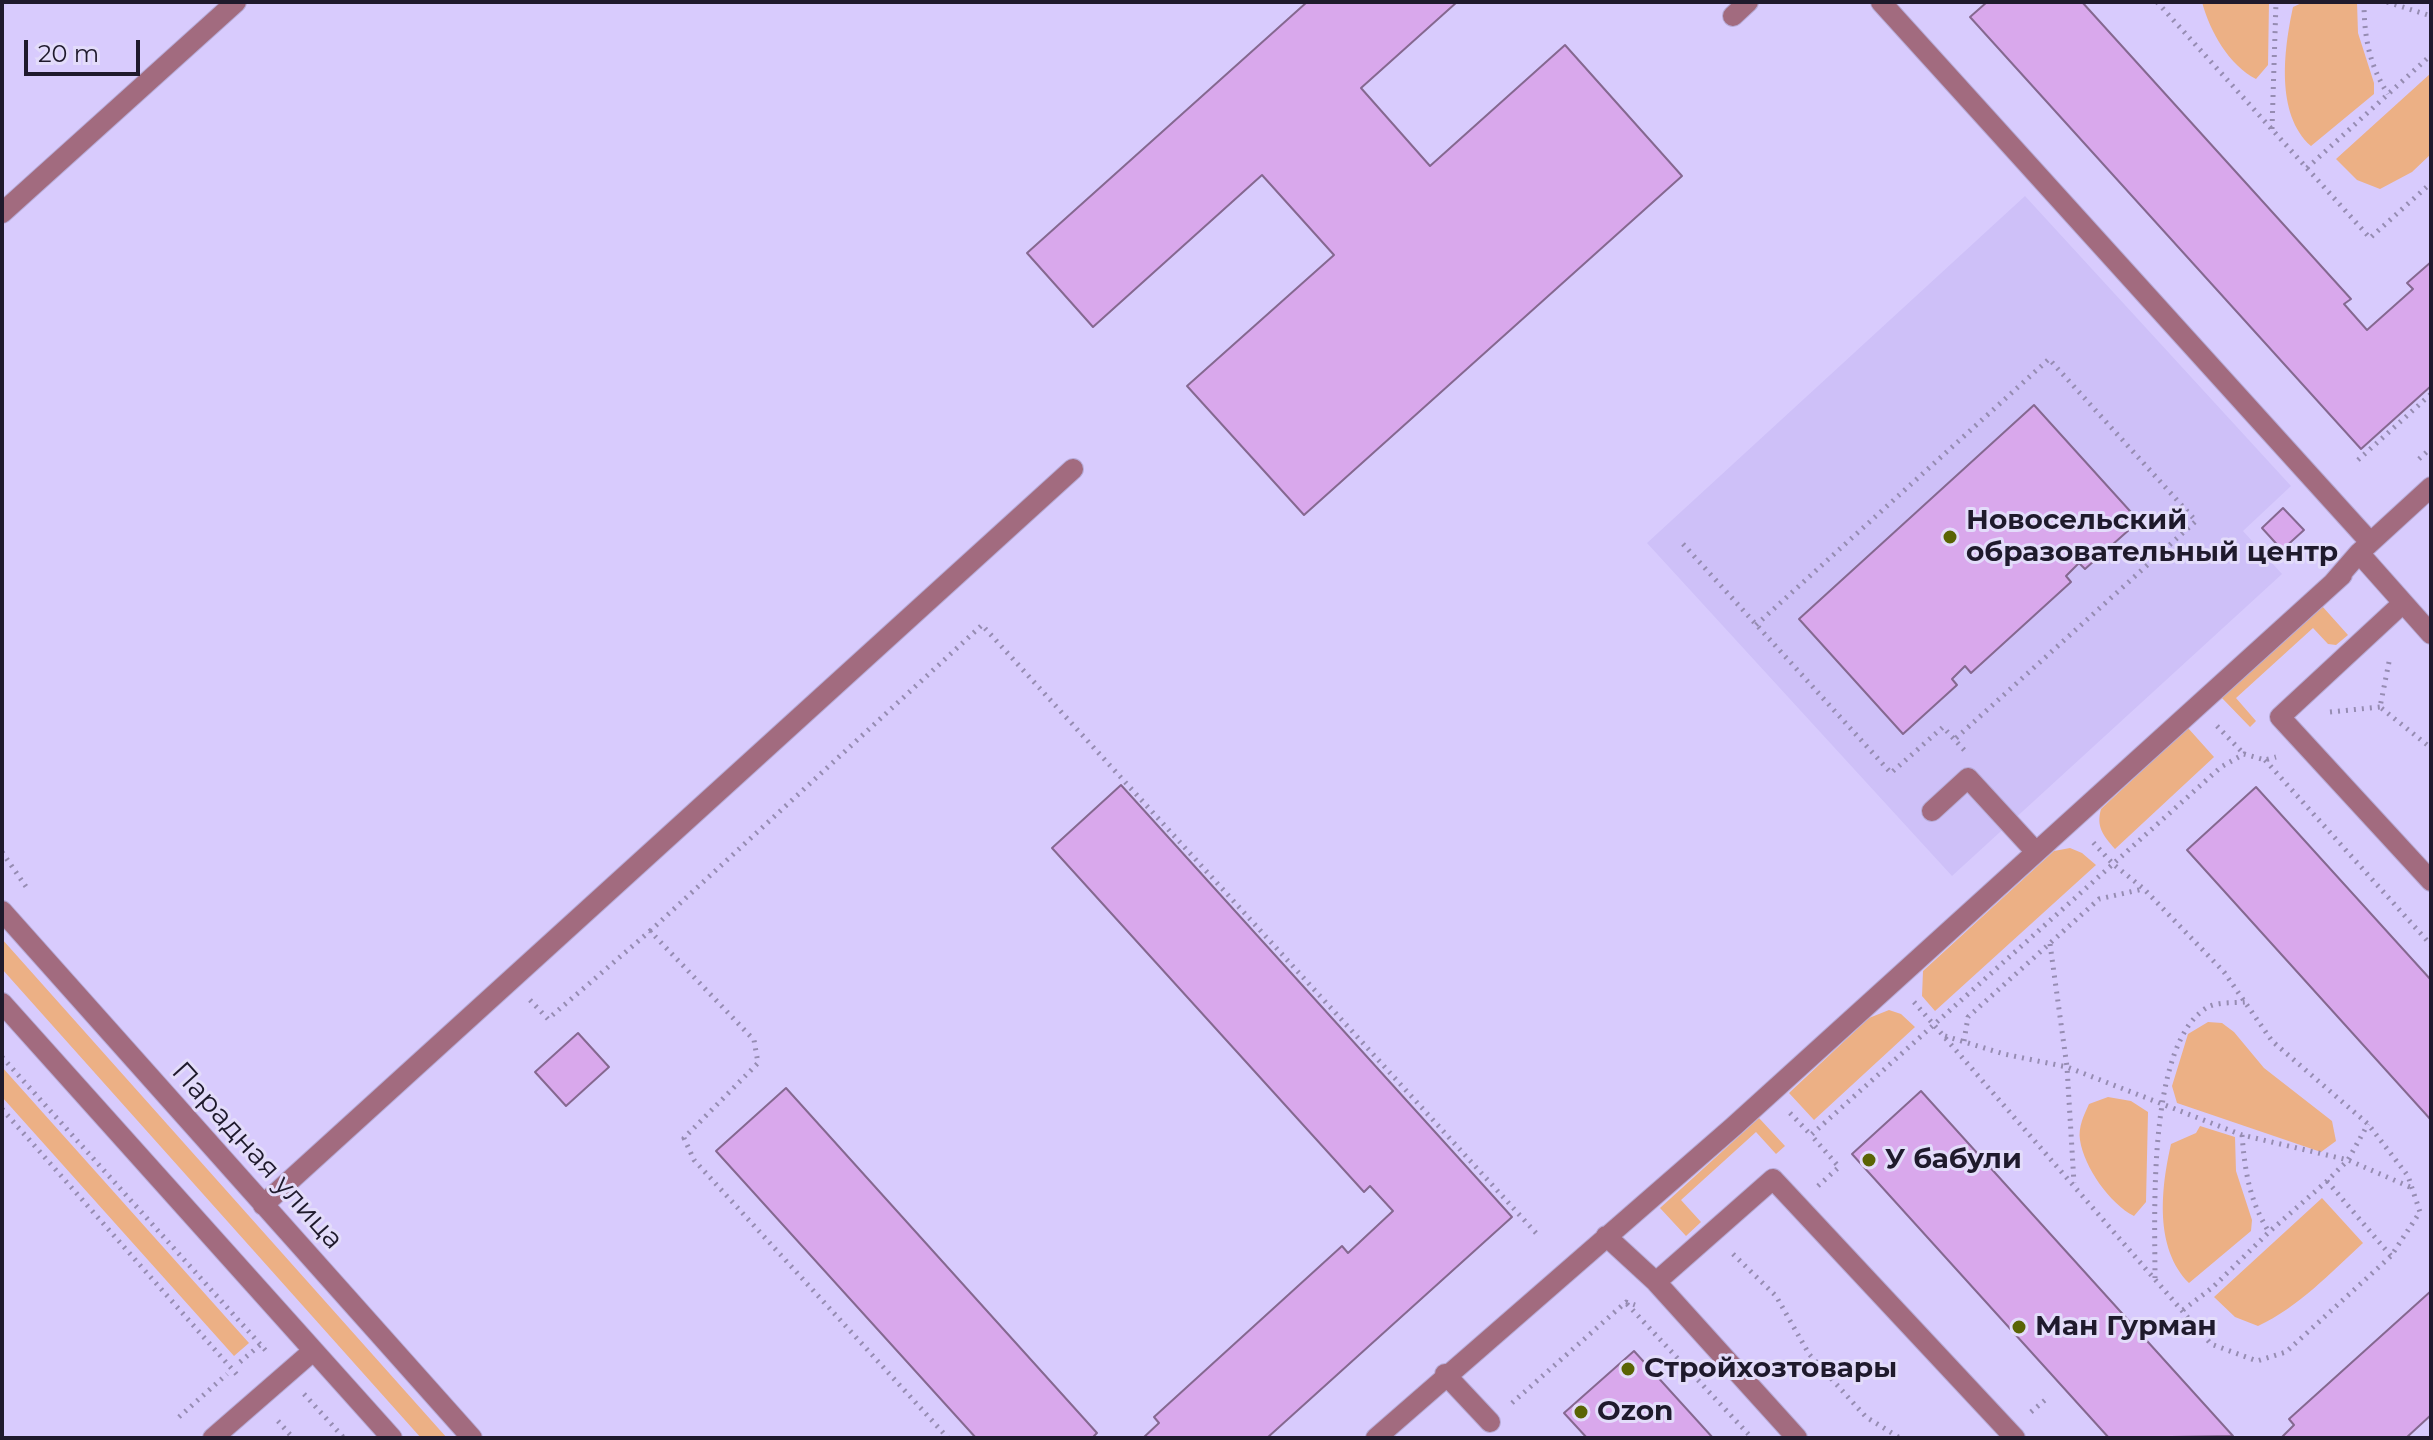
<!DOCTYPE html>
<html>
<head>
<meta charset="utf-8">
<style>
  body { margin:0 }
  #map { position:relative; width:2433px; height:1440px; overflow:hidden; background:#d8cbfd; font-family:Montserrat,sans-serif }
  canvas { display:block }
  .frame { position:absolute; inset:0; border:4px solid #1f1a2c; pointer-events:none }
  .scale { position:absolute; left:24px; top:40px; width:116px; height:36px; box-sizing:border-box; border:4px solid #1f1a2c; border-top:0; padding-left:10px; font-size:24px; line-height:28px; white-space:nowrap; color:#1f1a2c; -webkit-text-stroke:6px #e3dcfa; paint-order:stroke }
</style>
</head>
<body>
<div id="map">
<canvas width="2433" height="1440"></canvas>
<div class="frame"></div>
<div class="scale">20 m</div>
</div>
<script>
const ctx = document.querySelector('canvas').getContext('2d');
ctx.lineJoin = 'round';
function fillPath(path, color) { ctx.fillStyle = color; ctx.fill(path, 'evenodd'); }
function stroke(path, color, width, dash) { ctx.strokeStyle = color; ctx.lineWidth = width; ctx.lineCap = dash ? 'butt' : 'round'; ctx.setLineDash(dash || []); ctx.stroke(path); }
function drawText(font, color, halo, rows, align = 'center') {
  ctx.font = font + ' Montserrat,sans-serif'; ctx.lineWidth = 6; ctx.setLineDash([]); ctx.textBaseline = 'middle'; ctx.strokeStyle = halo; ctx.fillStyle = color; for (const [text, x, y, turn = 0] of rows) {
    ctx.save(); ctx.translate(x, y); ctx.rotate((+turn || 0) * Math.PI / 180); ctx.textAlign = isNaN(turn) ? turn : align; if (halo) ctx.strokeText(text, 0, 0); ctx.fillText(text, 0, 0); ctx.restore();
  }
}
const built = new Path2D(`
  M2025 196 2291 486 2243 531 2282 574 1952 876 1647 543Z`);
const green = new Path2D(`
  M2202 2H2269L2268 65 2256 79C2229 65 2210 32 2202 2Z
  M2304 2H2357L2358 33 2374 83V94L2311 146C2275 114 2284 49 2293 7Z
  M2431 73V154L2412 172 2380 189 2357 180 2336 159Z
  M2322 606 2348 635 2336 645 2328 644 2313 628 2236 698 2256 721 2250 727 2221 697Z
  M2188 728 2214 757 2115 849C2103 835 2096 827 2101 809Z
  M2070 848 2082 853 2096 865 1935 1011 1922 996 1923 971 2054 851Z
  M2 939 447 1438H421L2 969Z
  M1889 1010 1901 1014 1915 1027 1814 1120 1789 1093 1869 1018Z
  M2208 1022 2222 1023 2234 1032 2264 1068 2332 1121 2336 1141 2321 1152 2177 1103 2172 1086 2188 1034Z
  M2 1067 249 1343 234 1356 2 1097Z
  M2108 1097 2131 1101 2148 1112 2146 1202 2134 1216C2110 1204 2084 1167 2080 1140 2078 1127 2084 1115 2089 1104Z
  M1759 1118 1785 1146 1776 1154 1756 1132 1681 1200 1701 1222 1686 1236 1660 1208Z
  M2200 1126 2235 1137 2236 1171 2252 1220 2251 1231 2189 1283C2154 1248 2161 1188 2171 1144L2196 1133Z
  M2322 1198 2363 1243C2330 1273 2299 1307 2258 1326L2235 1317 2214 1297Z`);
const building = new Path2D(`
  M1307 2H1457L1361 88 1430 166 1565 45 1682 176 1304 515 1187 386 1334 255 1262 175 1093 327 1027 253Z
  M1987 2H2082L2351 299 2344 304 2367 330 2413 289 2407 283 2431 262V386L2361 449 1970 17Z
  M2034 405 2139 521 2085 569 2079 563 2066 576 2071 582 1971 673 1965 666 1952 679 1957 685 1903 734 1799 619Z
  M2283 508 2304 530 2282 550 2262 528Z
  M1121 785 1512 1217 1267 1438H1143L1159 1423 1154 1417 1342 1246 1348 1253 1393 1211 1370 1186 1364 1192 1052 848Z
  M2256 787 2431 980V1120L2187 850Z
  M578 1033 609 1067 566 1106 535 1072Z
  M786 1088 1097 1433 1092 1438H976L716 1151Z
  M1921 1091 2233 1436 2109 1438 1852 1154Z
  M2431 1291V1415L2406 1438H2281L2294 1425 2289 1419Z
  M1634 1351 1713 1438H1587L1564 1413Z`);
const path = new Path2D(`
  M2157 2 2370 238 2431 183
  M2364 2C2364 36 2369 65 2388 94
  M2387 2 2431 16
  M2272 129 2276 2
  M2307 168 2431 55
  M2419 459 2431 448
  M2358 460 2431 394
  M1683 544 1891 773 1943 727 1966 752
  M1756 625 2049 359 2196 521 1955 739
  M2389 662 2380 707 2431 748
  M2330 712 2380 707
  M2217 726 2244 754
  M2265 760 2431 945
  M2 852 29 891
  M650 931 982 625 1536 1233
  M2050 944 2067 1067 2074 1183
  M530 1000 548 1019 650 931 754 1040 758 1063 684 1138 694 1160 948 1438
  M1914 1002 2211 1344 2257 1361 2286 1352 2391 1256 2420 1212 2408 1176 2368 1124 2272 1041 2224 972 2144 889 2113 864 2091 840
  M1945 1036 2004 1054 2067 1067 2242 1135 2348 1160 2410 1187
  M1964 1041 1968 1017 2099 899 2143 889
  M2 1057 268 1353
  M2 1109 239 1377
  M1790 1113 1811 1135
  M2242 1135C2245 1171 2249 1200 2269 1232
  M2327 1181 2391 1256
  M1818 1186 1839 1167 1811 1135 2221 767 2244 754 2265 760 2276 757
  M1733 1254 1776 1296 1809 1354 1866 1417 1900 1438
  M2155 1278C2155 1214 2147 1042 2208 1007 2217 1002 2234 1003 2245 1002
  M1627 1304 1752 1438
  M2183 1310 2213 1287 2269 1232 2327 1181 2348 1160 2368 1124
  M240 1362 260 1345
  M304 1394 344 1438
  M1512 1403 1626 1302 1635 1305
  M2031 1412 2045 1400
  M179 1417 227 1374
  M278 1421 293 1438`);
const minor = new Path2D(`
  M1881 2 2370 542
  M1733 16 1748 2
  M2 213 236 2
  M2359 553 2431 634
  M2333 583 2359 553 2431 487
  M2403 603 2280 717 2431 881
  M1932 811 1968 778 2036 852
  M2 911 472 1438
  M2 1003 392 1438
  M263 1205 1073 469
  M1606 1236 1656 1282 1797 1438
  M1656 1282 1773 1179 2015 1438
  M1445 1374 1490 1422
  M213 1438 313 1351
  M1376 1438 1733 1127 2342 575`);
const markers = [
  [1950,537,8,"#5a6404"],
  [1869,1160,8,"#5a6404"],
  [2019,1327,8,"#5a6404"],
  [1628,1369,8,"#5a6404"],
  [1581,1412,8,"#5a6404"]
];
const poiNames = [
  ["Новосельский",1966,521],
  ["образовательный центр",1966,553],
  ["У бабули",1885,1160],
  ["Ман Гурман",2035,1327],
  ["Стройхозтовары",1644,1369],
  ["Ozon",1597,1412]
];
const streetNames = [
  ["Парадная улица",257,1156,48]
];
fillPath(built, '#cec0f8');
fillPath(green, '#ecb085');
fillPath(building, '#d9a8ec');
stroke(building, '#856890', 2);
stroke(minor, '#b7abd7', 22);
stroke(path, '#968cb2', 5, [2, 6]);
stroke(minor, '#a26b7f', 20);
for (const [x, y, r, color] of markers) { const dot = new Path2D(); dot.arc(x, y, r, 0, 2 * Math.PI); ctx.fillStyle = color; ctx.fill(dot); stroke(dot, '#e3dcfa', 3); }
drawText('bold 28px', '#1f1a2c', '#e3dcfa', poiNames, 'left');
drawText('28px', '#1f1a2c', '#e3dcfa', streetNames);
</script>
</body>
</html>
